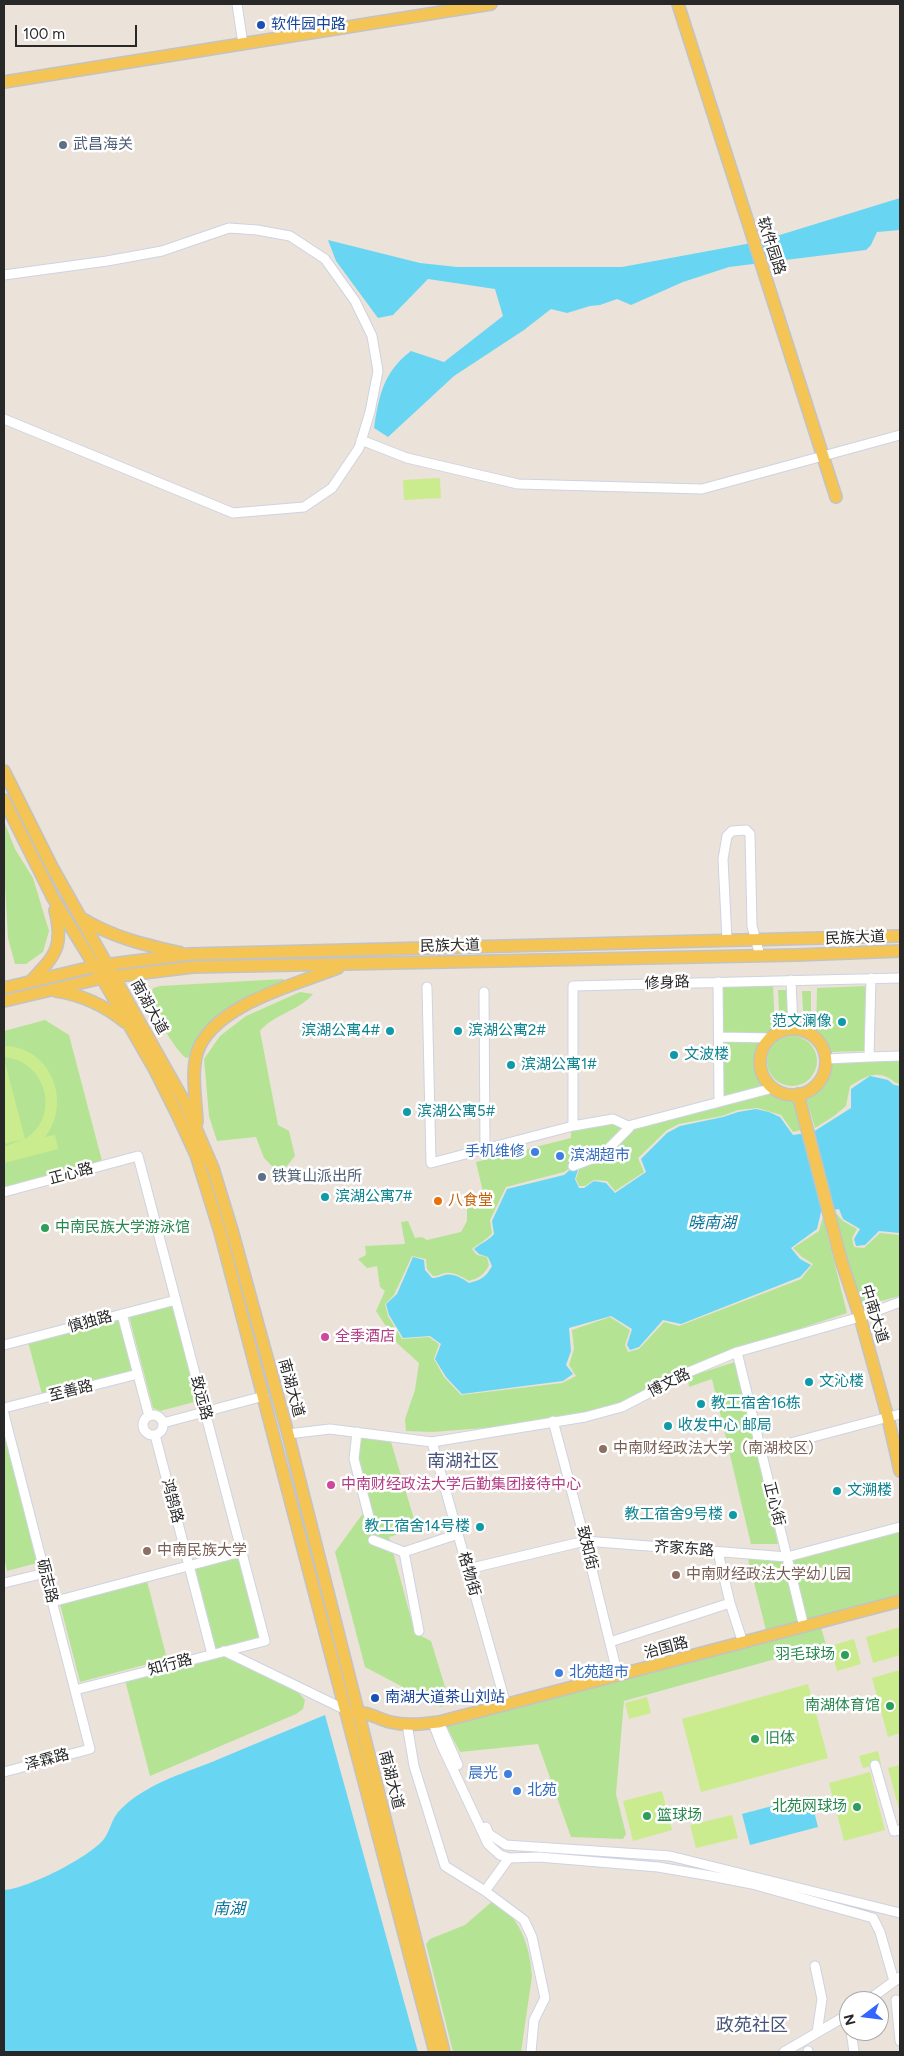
<!DOCTYPE html>
<html>
<head>
<meta charset="utf-8">
<style>
  body { margin:0 }
  #map { position:relative; width:904px; height:2056px; overflow:hidden; background:#ebe2d9; font-family:Figtree,sans-serif }
  canvas { display:block }
  .frame { position:absolute; inset:0; border:5px solid #282828; pointer-events:none }
  .north { position:absolute; left:839px; top:1991px; width:50px; height:50px; box-sizing:border-box; background:#fff; border:1px solid #a9a9a9; border-radius:50%; rotate:255deg; font-size:14px; font-weight:700; line-height:20px; text-align:center; color:#282828 }
  .north::after { content:''; display:block; margin:auto; width:18px; height:22px; background:#36f; clip-path:polygon(50% 0,100% 100%,50% 72%,0 100%) }
  .scale { position:absolute; left:15px; top:25px; width:122px; height:22px; box-sizing:border-box; border:2px solid #282828; border-top:0; padding-left:6px; font-size:15px; line-height:18px; white-space:nowrap; color:#282828; -webkit-text-stroke:4px #fff; paint-order:stroke }
</style>
</head>
<body>
<div id="map">
<canvas width="904" height="2056"></canvas>
<div class="frame"></div>
<div class="north">N</div>
<div class="scale">100 m</div>
</div>
<script>
const ctx = document.querySelector('canvas').getContext('2d');
ctx.lineJoin = 'round';
function fillPath(path, color) { ctx.fillStyle = color; ctx.fill(path, 'evenodd'); }
function stroke(path, color, width, dash) { ctx.strokeStyle = color; ctx.lineWidth = width; ctx.lineCap = dash ? 'butt' : 'round'; ctx.setLineDash(dash || []); ctx.stroke(path); }
function drawText(font, color, halo, rows, align = 'center') {
  ctx.font = font + ' Figtree,"Noto Sans SC",sans-serif'; ctx.lineWidth = 5; ctx.setLineDash([]); ctx.textBaseline = 'middle'; ctx.strokeStyle = halo; ctx.fillStyle = color; for (const [text, x, y, turn = 0] of rows) {
    ctx.save(); ctx.translate(x, y); ctx.rotate((+turn || 0) * Math.PI / 180); ctx.textAlign = isNaN(turn) ? turn : align; if (halo) ctx.strokeText(text, 0, 0); ctx.fillText(text, 0, 0); ctx.restore();
  }
}
const green = new Path2D(`
  M4 821 15 849 33 878 49 931 43 952 26 964H15L8 938 4 867Z
  M283 979 286 982C241 1000 210 1009 190 1057L186 1058C174 1049 145 1002 153 988L160 986Z
  M721 986H773L775 1027 766 1034H722Z
  M866 986 864 1051 830 1052 826 1040 816 1029 817 988Z
  M778 990H789V1026L780 1029Z
  M802 991H811V1031L804 1027Z
  M300 992 313 994C299 1011 274 1014 260 1031L278 1125 289 1131 295 1156 286 1167H273L264 1158 256 1137 217 1141 209 1116 204 1059 220 1036 246 1016Z
  M45 1020 69 1035 102 1161 4 1188V1031Z
  M767 1061a25 25 0 1 1 50 0a25 25 0 1 1-50 0Z
  M722 1040 760 1041C752 1056 752 1074 764 1087L722 1098Z
  M900 1060V1084C894 1083 894 1081 889 1078 875 1070 863 1078 850 1086L846 1106 834 1116 815 1128 806 1098C822 1091 830 1080 832 1063Z
  M769 1092 782 1099H793L801 1130 793 1132 781 1115 757 1108 738 1110 722 1116 679 1124 667 1130 638 1158 644 1172 615 1191 607 1181 594 1180 585 1186H579L576 1179 579 1170 570 1168 564 1172 506 1187 490 1220 492 1233C487 1240 479 1243 472 1249L477 1255 487 1257 489 1265C484 1275 479 1278 469 1281 462 1277 454 1272 445 1273 440 1274 439 1276 433 1276L427 1269 426 1259 412 1256 394 1295 385 1304 388 1316 402 1339 429 1337 439 1344 434 1359 444 1377 461 1395 562 1383 576 1376 569 1365 574 1349 572 1330 610 1317 630 1330 625 1345 628 1352 639 1349 664 1322 679 1326 801 1279 813 1264 802 1257 793 1248 819 1231 823 1217 847 1313 732 1351 619 1405 584 1414 497 1427 433 1432 406 1431 405 1419 415 1390 419 1363 397 1343 376 1311 385 1291 380 1287 377 1266 367 1268 358 1259 366 1255 365 1246 405 1244 401 1222 408 1221 415 1238 422 1237 427 1240 461 1232 467 1221V1204L485 1200 476 1162 571 1138V1129L611 1121 629 1128Z
  M835 1212 843 1221 857 1229 852 1238 854 1247 864 1248 880 1233 900 1235V1296L858 1307Z
  M173 1304 198 1401 160 1411 153 1408 129 1316Z
  M119 1319 133 1371 42 1394 28 1342Z
  M735 1362 778 1544H751L712 1379 689 1387 688 1377Z
  M356 1432 391 1442 417 1529 389 1537 415 1633 431 1641 450 1703 441 1707 365 1667 335 1552 369 1505 354 1459Z
  M5 1439 37 1563 7 1571 4 1556Z
  M900 1531V1605L821 1627 826 1645 624 1701 616 1794 626 1834 623 1839 571 1837 538 1744 460 1752 445 1724 808 1629 791 1561Z
  M746 1551 780 1552 801 1625 767 1634Z
  M238 1557 259 1637 216 1649 195 1568Z
  M147 1581 167 1659 80 1682 60 1604Z
  M223 1655 297 1691 305 1700 303 1709 296 1714 150 1776 125 1680Z
  M495 1899C521 1922 529 1942 532 1976L521 2052H453L426 1944 430 1939 465 1925Z`);
const pitch = new Path2D(`
  M440 478 441 498 404 500 403 480Z
  M4 1046C50 1046 73 1102 45 1137L55 1135 58 1149 4 1163V1147L24 1139 4 1144V1059L25 1139C62 1117 46 1060 4 1057Z
  M900 1627V1655L873 1663 866 1637Z
  M854 1639 861 1664 837 1671 830 1646Z
  M900 1670V1733L888 1737 872 1678Z
  M808 1684 828 1758 701 1792 682 1719Z
  M647 1697 651 1713 629 1719 625 1703Z
  M878 1751 881 1764 863 1768 859 1756Z
  M900 1765V1813L888 1768Z
  M870 1772 885 1830 844 1841 829 1783Z
  M662 1791 672 1830 633 1841 623 1801Z
  M732 1815 738 1838 696 1848 690 1825Z`);
const water = new Path2D(`
  M900 198V230L877 232 871 245 866 250 729 267 683 282 631 305 617 299 600 305 590 306 567 313 551 309 524 330 454 376 388 437 374 428C379 396 383 372 411 351L444 362 503 316 495 289 428 279 393 315 378 318 336 261 328 240 420 263 457 267H622L757 242Z
  M870 1076 888 1080 894 1085 900 1086V1233L879 1231 865 1245 856 1246 854 1239 860 1229 843 1219 839 1209 821 1212 817 1229 791 1248 800 1259 811 1265 800 1277 681 1324 663 1320 639 1347 630 1350 627 1345 632 1329 611 1316 569 1328 571 1351 566 1365 573 1374 563 1381 462 1394 446 1377 435 1359 441 1344 430 1336 403 1338 389 1315 386 1304 397 1294 413 1257 424 1260 425 1270 432 1278C438 1278 440 1276 445 1275 453 1273 462 1278 469 1283 481 1280 486 1277 492 1266L488 1257 479 1254 474 1249C481 1243 488 1241 494 1234L492 1221 507 1189 564 1175 571 1169 578 1170 575 1179 579 1188H584L594 1181 606 1183 615 1193 646 1172 641 1159 667 1133 680 1126 723 1117 738 1112 756 1109 769 1112 780 1117 793 1135 813 1132 851 1108V1089Z
  M325 1715 418 2052H4V1890C27 1889 90 1857 104 1839 111 1829 112 1817 121 1809 145 1785 181 1774 212 1762 249 1746 287 1731 325 1715Z
  M810 1796 818 1827 750 1845 742 1814Z`);
const minor = new Path2D(`
  M237 4 243 44
  M4 275 107 261 162 251 229 228 257 230 290 236 325 259 355 301 372 336 378 371 370 412 359 448 332 488 304 507 233 513 4 419
  M361 440 407 458 518 484 702 489 900 435
  M727 940 723 859 727 836 732 831 746 830 750 834 752 926 760 956
  M791 980 793 1028
  M718 982 719 1101
  M427 987 431 1163 573 1126 613 1119 628 1126 773 1088
  M484 992 485 1149
  M719 1037 771 1038
  M869 1057 900 1056
  M826 1059 869 1057 871 978
  M573 1126V986L900 978
  M573 1166 602 1155 629 1128
  M4 1192 138 1156 265 1641 75 1690
  M122 1314 149 1416
  M4 1345 176 1300
  M737 1352 804 1627
  M4 1408 138 1374
  M4 1414 90 1749 4 1772
  M143 1425a10 10 0 1 1 20 0a10 10 0 1 1-20 0Z
  M553 1421 585 1541 618 1676
  M163 1423 264 1396
  M357 1432 354 1459 370 1521
  M288 1434 330 1429 432 1442 585 1417 622 1407 689 1372 737 1352 860 1317 900 1302
  M155 1435 212 1654
  M432 1442 506 1705
  M760 1451 900 1414
  M373 1540 404 1552 458 1534
  M404 1552 419 1631
  M718 1552 730 1603 743 1643
  M468 1569 585 1541 787 1557 900 1527
  M4 1583 45 1573
  M52 1602 241 1552
  M610 1642 730 1603
  M224 1651 346 1710
  M439 1722 458 1765
  M433 1723 441 1744 488 1844 500 1855 509 1858 539 1857 658 1867 711 1876 752 1884 873 1918 880 1932 894 1981
  M407 1724 414 1766 445 1866 485 1891
  M875 1765 894 1831 900 1830
  M486 1827 489 1834 506 1845 670 1856 900 1913
  M509 1858 485 1891 524 1920 532 1937 545 1998 534 2020 531 2052
  M815 1966 822 1999 817 2033
  M896 2000 900 2041
  M867 2001 900 1977
  M851 2031 854 2052
  M808 2051V2052
  M784 2052 849 2014`);
const major = new Path2D(`
  M678 4 836 497
  M4 82 491 4
  M4 771 52 867 185 1103 213 1168 232 1230 288 1434 444 2052
  M4 800 53 898 102 978 155 1070 178 1116 196 1155 220 1232 435 2052
  M83 919C114 938 146 945 181 953
  M31 981C56 955 64 946 55 910
  M4 988 96 966 190 954 900 936
  M56 991C83 995 104 1005 125 1022
  M4 1001 102 978 193 967 797 955 900 951
  M760 1062a33 33 0 1 1 66 0a33 33 0 1 1-66 0Z
  M798 1094 841 1260 860 1317 888 1418 900 1471
  M197 1122C196 1100 191 1073 197 1053 212 1005 297 984 338 968
  M355 1713C366 1711 379 1719 390 1722 406 1726 422 1724 439 1722L900 1601`);
const markers = [
  [261,25,5,"#1a4fb4"],
  [63,145,5,"#5c6f8a"],
  [842,1022,5,"#0f9aa8"],
  [390,1031,5,"#0f9aa8"],
  [458,1031,5,"#0f9aa8"],
  [674,1055,5,"#0f9aa8"],
  [511,1065,5,"#0f9aa8"],
  [407,1112,5,"#0f9aa8"],
  [535,1152,5,"#3f7fe0"],
  [560,1156,5,"#3f7fe0"],
  [262,1177,5,"#5c6f8a"],
  [325,1197,5,"#0f9aa8"],
  [438,1201,5,"#e8710a"],
  [45,1228,5,"#2e9e5b"],
  [325,1337,5,"#d1479c"],
  [809,1382,5,"#0f9aa8"],
  [701,1404,5,"#0f9aa8"],
  [668,1426,5,"#0f9aa8"],
  [603,1449,5,"#8d6e63"],
  [331,1485,5,"#d1479c"],
  [837,1491,5,"#0f9aa8"],
  [733,1515,5,"#0f9aa8"],
  [480,1527,5,"#0f9aa8"],
  [147,1551,5,"#8d6e63"],
  [676,1575,5,"#8d6e63"],
  [845,1655,5,"#2e9e5b"],
  [559,1673,5,"#3f7fe0"],
  [375,1698,5,"#1a4fb4"],
  [890,1706,5,"#2e9e5b"],
  [755,1739,5,"#2e9e5b"],
  [508,1774,5,"#3f7fe0"],
  [517,1791,5,"#3f7fe0"],
  [857,1807,5,"#2e9e5b"],
  [647,1816,5,"#2e9e5b"]
];
const transitNames = [
  ["软件园中路",271,25],
  ["南湖大道茶山刘站",385,1698]
];
const serviceNames = [
  ["武昌海关",73,145],
  ["铁箕山派出所",272,1177]
];
const streetNames = [
  ["软件园路",771,246,72],
  ["民族大道",855,938,-2],
  ["民族大道",450,946,-1],
  ["修身路",667,983,-2],
  ["南湖大道",149,1007,61],
  ["正心路",71,1174,-15],
  ["中南大道",874,1314,73],
  ["慎独路",90,1322,-15],
  ["博文路",669,1383,-27],
  ["南湖大道",291,1388,75],
  ["至善路",71,1391,-14],
  ["致远路",201,1398,75],
  ["鸿鹄路",172,1501,75],
  ["正心街",774,1504,76],
  ["致知街",587,1548,76],
  ["齐家东路",684,1549,4],
  ["格物街",469,1574,74],
  ["砺志路",47,1581,76],
  ["治国路",666,1648,-15],
  ["知行路",170,1665,-15],
  ["泽霖路",47,1760,-15],
  ["南湖大道",391,1780,76]
];
const cultureNames = [
  ["范文澜像",832,1022,"right"],
  ["滨湖公寓4#",380,1031,"right"],
  ["滨湖公寓2#",468,1031],
  ["文波楼",684,1055],
  ["滨湖公寓1#",521,1065],
  ["滨湖公寓5#",417,1112],
  ["滨湖公寓7#",335,1197],
  ["文沁楼",819,1382],
  ["教工宿舍16栋",711,1404],
  ["收发中心 邮局",678,1426],
  ["文溯楼",847,1491],
  ["教工宿舍9号楼",723,1515,"right"],
  ["教工宿舍14号楼",470,1527,"right"]
];
const shopNames = [
  ["手机维修",525,1152,"right"],
  ["滨湖超市",570,1156],
  ["北苑超市",569,1673],
  ["晨光",498,1774,"right"],
  ["北苑",527,1791]
];
const foodNames = [
  ["八食堂",448,1201]
];
const leisureNames = [
  ["中南民族大学游泳馆",55,1228],
  ["羽毛球场",835,1655,"right"],
  ["南湖体育馆",880,1706,"right"],
  ["旧体",765,1739],
  ["北苑网球场",847,1807,"right"],
  ["篮球场",657,1816]
];
const hotelNames = [
  ["全季酒店",335,1337],
  ["中南财经政法大学后勤集团接待中心",341,1485]
];
const educationNames = [
  ["中南财经政法大学（南湖校区）",613,1449],
  ["中南民族大学",157,1551],
  ["中南财经政法大学幼儿园",686,1575]
];
const waterNames = [
  ["晓南湖",712,1223],
  ["南湖",229,1909]
];
const quarterNames = [
  ["南湖社区",463,1462],
  ["政苑社区",752,2026]
];
fillPath(green, '#b4e493');
fillPath(pitch, '#cbec8e');
fillPath(water, '#68d6f2');
stroke(minor, '#ced3e2', 11);
stroke(major, '#c3c3c3', 14);
stroke(minor, '#fff', 9);
stroke(major, '#f4c555', 11);
for (const [x, y, r, color] of markers) { const dot = new Path2D(); dot.arc(x, y, r, 0, 2 * Math.PI); ctx.fillStyle = color; ctx.fill(dot); stroke(dot, '#fff', 2); }
drawText('15px', '#164399', '#fff', transitNames, 'left');
drawText('15px', '#4e5e75', '#fff', serviceNames, 'left');
drawText('15px', '#282828', '#fff', streetNames);
drawText('15px', '#0d838f', '#fff', cultureNames, 'left');
drawText('15px', '#366cbe', '#fff', shopNames, 'left');
drawText('15px', '#c56008', '#fff', foodNames, 'left');
drawText('15px', '#27864d', '#fff', leisureNames, 'left');
drawText('15px', '#b23c85', '#fff', hotelNames, 'left');
drawText('15px', '#785e54', '#fff', educationNames, 'left');
drawText('italic 16px', '#09739b', '#fff', waterNames);
drawText('18px', '#48547a', '#fff', quarterNames);
</script>
</body>
</html>
